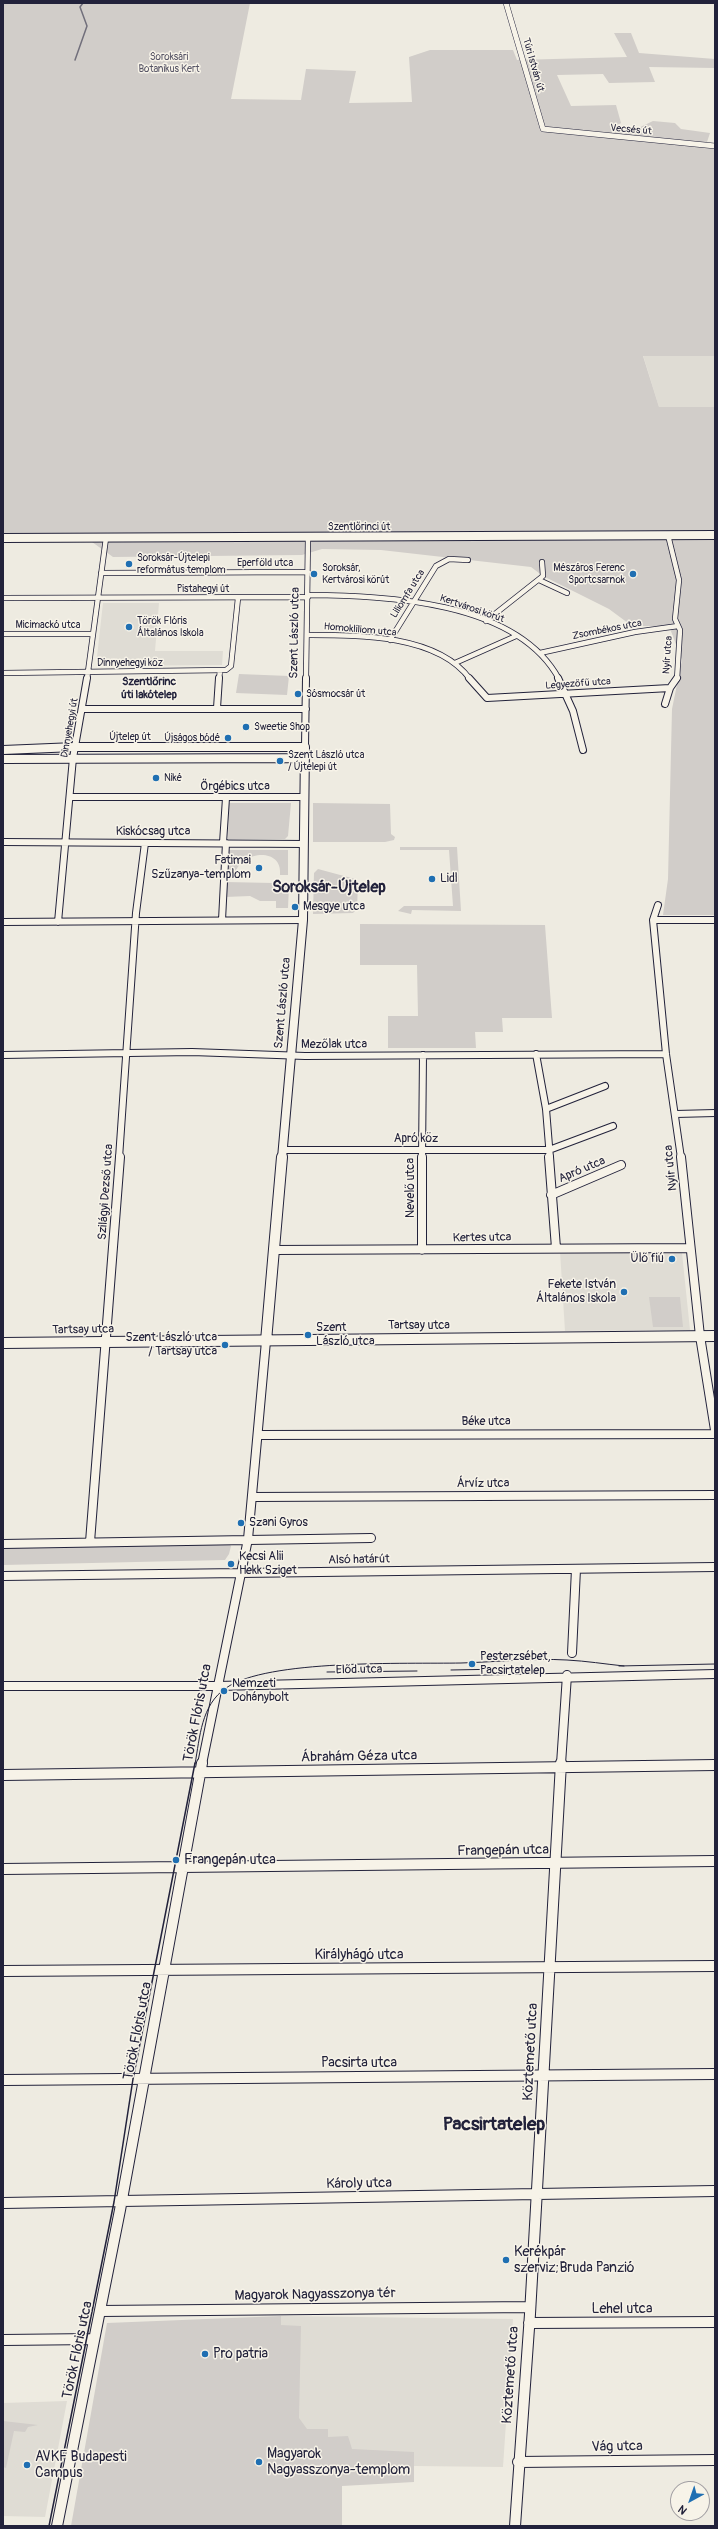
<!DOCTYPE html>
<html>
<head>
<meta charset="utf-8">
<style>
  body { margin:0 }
  #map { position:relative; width:718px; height:2529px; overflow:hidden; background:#eeebe1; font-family:Pangolin,sans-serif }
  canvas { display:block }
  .frame { position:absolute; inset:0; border:4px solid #22223b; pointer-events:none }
  .north { position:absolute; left:670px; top:2481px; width:40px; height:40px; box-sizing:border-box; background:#f7f3e8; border:1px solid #a29fa3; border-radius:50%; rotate:220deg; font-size:11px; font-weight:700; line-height:16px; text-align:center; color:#22223b }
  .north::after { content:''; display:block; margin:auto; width:14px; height:18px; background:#1f6fb2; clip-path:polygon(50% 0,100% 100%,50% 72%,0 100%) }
</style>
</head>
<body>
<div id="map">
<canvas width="718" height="2529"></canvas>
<div class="frame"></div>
<div class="north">N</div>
</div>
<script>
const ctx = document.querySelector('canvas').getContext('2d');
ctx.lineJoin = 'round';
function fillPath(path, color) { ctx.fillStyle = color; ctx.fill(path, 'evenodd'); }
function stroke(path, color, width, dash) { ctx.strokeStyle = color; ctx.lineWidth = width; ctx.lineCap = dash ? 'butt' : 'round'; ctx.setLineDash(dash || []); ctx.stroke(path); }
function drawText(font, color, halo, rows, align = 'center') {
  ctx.font = font + ' Pangolin,sans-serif'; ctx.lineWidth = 3; ctx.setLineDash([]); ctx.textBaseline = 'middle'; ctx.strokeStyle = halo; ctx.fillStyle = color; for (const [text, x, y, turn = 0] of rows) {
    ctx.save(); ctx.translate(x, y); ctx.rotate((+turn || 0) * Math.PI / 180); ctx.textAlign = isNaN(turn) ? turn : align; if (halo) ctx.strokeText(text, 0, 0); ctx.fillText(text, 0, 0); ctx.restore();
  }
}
const built = new Path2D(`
  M643 355 715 356V407H659Z
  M103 603H159L155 651H223L222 665 96 666Z
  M560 1251 682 1253 690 1330 565 1331Z
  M281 2316 513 2319 503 2467 328 2465 278 2430Z
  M67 2401 45 2517 3 2516V2403Z`);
const green = new Path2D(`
  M3 3H250L231 99 301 100 306 69 356 71 349 103 412 102 409 57 430 50H513L517 60 627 57 614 33H631L639 53 715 59V68L649 67 655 82 609 83 603 74 557 75 571 106 616 105 621 123 615 127 634 130 653 121 675 123 681 129 710 133 705 148 715 149V356H643L659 407H715V915H663L668 879 672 709 682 660 669 626H632L609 609 543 576 531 567 381 550 322 549 302 555 113 557 92 542 3 543Z
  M239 674 289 676 287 695 236 693Z
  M229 803H291L288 836 285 839H228Z
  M313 803 390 804 391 834 395 837 394 840 385 842H313Z
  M400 847H457L461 911 412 910 411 914 398 911 404 906H453L449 850H400Z
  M227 850H288V875H280C283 846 240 851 235 874L226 876Z
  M318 869 355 879 358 883 357 909 353 913 313 914 314 873Z
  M226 882 273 883 278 886H289L288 908H276V901H260L250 896 225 897Z
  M360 924 545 925 552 1018H502L503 1032H475L476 1048H388V1016H418L417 965H360Z
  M649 1297H680L683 1327H653Z
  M227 1541 231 1546 229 1554 225 1560 3 1565V1545Z
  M281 2316V2325L301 2326 299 2418 307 2429H328V2437L348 2436 352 2449 414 2452V2482L342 2486V2526H71L107 2323Z
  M3 2421 38 2425 28 2427 25 2432 14 2431 6 2468 3 2467Z`);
const stream = new Path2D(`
  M75 60 87 26 80 7 83 3`);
const minorFar3 = new Path2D(`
  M668 535 679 580 675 619 680 630 677 679
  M101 573 308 572
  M539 580 567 593
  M308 595C386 596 516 600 559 679
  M3 598 308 597
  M486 621 543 576 542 562
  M3 634H92
  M307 635C357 635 437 634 470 679
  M390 640 436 566 449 559 468 560
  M540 653 635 632 678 626
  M455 663 516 636
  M3 673 226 670 231 666 238 598
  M87 679 106 538
  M219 679 220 671
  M306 679 308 537`);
const minorFar2 = new Path2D(`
  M469 678 487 698 670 688
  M558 678 573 711 583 750
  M665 704 670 688 677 678
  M217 708 219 678
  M83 709H306
  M305 747 306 678
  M70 797H305
  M3 842 304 844
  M223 843 226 798
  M658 905 653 920 666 1054 681 1158
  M222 920 226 843
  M653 920H715
  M3 922 303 920
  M58 922 73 758 87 678
  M536 1054 546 1109 550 1158
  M3 1055 192 1052 305 1056 666 1054
  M546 1109 605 1086
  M676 1114 715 1113
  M283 1150H549L613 1126
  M119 1158 136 913 145 843
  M422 1158 423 1055`);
const minorFar1 = new Path2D(`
  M549 1157 556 1248
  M681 1157 700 1336 715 1430
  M551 1195 621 1165
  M274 1250 690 1248
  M422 1250V1157
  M258 1435 715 1434
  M252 1497 715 1495
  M90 1542 120 1157
  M3 1544 371 1538
  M3 1576 715 1567
  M572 1653 576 1569
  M3 1686H218L715 1674
  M202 1764 248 1539 266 1341
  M561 1764 567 1675`);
const minor = new Path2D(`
  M3 1775 715 1765
  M3 1869 715 1861
  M3 1971 715 1966
  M3 2080 715 2074
  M3 2203 715 2191
  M100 2311 530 2307
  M529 2323 715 2322
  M3 2340 94 2339
  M518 2462 715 2460
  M57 2526 120 2210 202 1763
  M515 2526 530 2314 561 1763`);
const tertiaryFar2 = new Path2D(`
  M506 3 543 129 715 146`);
const tertiaryFar1 = new Path2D(`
  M3 750 75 747H305L303 920 282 1158
  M3 759 305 758`);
const tertiary = new Path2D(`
  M266 1341 282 1157
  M3 1343 715 1336`);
const secondary = new Path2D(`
  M3 538 715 535`);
const tramFar1 = new Path2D(`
  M619 1666 715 1664
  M451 1670 505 1669
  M327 1672 417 1671
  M195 1764C200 1737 201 1705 226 1688 267 1659 407 1664 461 1663 496 1662 532 1658 567 1660 586 1661 605 1664 624 1666`);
const tram = new Path2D(`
  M49 2526 114 2202 133 2079 195 1763`);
const markers = [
  [129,564,4,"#1f6fb2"],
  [314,574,4,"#1f6fb2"],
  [633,574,4,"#1f6fb2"],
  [129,627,4,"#1f6fb2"],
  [298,694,4,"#1f6fb2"],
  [246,727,4,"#1f6fb2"],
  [228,738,4,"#1f6fb2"],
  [280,761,4,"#1f6fb2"],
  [156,778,4,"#1f6fb2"],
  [259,868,4,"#1f6fb2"],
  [432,879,4,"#1f6fb2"],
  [295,907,4,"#1f6fb2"],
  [672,1259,4,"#1f6fb2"],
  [624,1292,4,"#1f6fb2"],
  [308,1335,4,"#1f6fb2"],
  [225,1345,4,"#1f6fb2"],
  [241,1523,4,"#1f6fb2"],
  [231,1564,4,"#1f6fb2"],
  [472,1664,4,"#1f6fb2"],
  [224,1691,4,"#1f6fb2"],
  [176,1860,4,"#1f6fb2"],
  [506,2260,4,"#1f6fb2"],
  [205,2354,4,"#1f6fb2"],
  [259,2462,4,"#1f6fb2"],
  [27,2465,4,"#1f6fb2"]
];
const farParknames = [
  ["Soroksári",169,57],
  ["Botanikus Kert",169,69]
];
const farStreetnames = [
  ["Túri István út",533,65,74],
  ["Vecsés út",631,130,5],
  ["Szentlőrinci út",359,527],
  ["Eperföld utca",265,563],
  ["Pistahegyi út",203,589],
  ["Liliomfa utca",408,594,-58],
  ["Kertvárosi körút",472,609,19],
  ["Micimackó utca",48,625],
  ["Homokliliom utca",360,630,5],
  ["Zsombékos utca",607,630,-11],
  ["Nyír utca",668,655,-86],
  ["Dinnyehegyi köz",130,663],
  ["Legyezőfű utca",578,684,-4],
  ["Dinnyehegyi út",70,728,-80],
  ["Újtelep út",130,737]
];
const farPoinames = [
  ["Soroksár-Újtelepi",137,558],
  ["református templom",137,570],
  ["Soroksár,",322,568],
  ["Kertvárosi körút",322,580],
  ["Mészáros Ferenc",625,568,"right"],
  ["Sportcsarnok",625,580,"right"],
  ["Török Flóris",137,621],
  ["Általános Iskola",137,633],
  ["Sósmocsár út",306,694],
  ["Sweetie Shop",254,727],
  ["Újságos bódé",220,738,"right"],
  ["Szent László utca",288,755],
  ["/ Újtelepi út",288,767],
  ["Niké",164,778]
];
const farNeighbourhoodnames = [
  ["Szentlőrinc",149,682],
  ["úti lakótelep",149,695]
];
const streetNames = [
  ["Szent László utca",295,633,-89],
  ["Őrgébics utca",235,787],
  ["Kiskócsag utca",153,832],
  ["Szent László utca",283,1003,-85],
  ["Mezőlak utca",334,1045],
  ["Apró köz",416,1139],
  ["Nyír utca",671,1168,-96],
  ["Apró utca",582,1170,-23],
  ["Nevelő utca",411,1188,-90],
  ["Szilágyi Dezső utca",106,1192,-86],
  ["Kertes utca",482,1238,-1],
  ["Tartsay utca",419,1326],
  ["Tartsay utca",83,1330,-1],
  ["Béke utca",486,1422],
  ["Árvíz utca",483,1484],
  ["Alsó határút",359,1560,-1],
  ["Előd utca",359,1670,-1]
];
const poiNames = [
  ["Fatimai",251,861,"right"],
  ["Szűzanya-templom",251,875,"right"],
  ["Lidl",440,879],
  ["Mesgye utca",303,907],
  ["Ülő fiú",664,1259,"right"],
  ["Fekete István",616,1285,"right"],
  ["Általános Iskola",616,1299,"right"],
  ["Szent",316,1328],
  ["László utca",316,1342],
  ["Szent László utca",217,1338,"right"],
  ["/ Tartsay utca",217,1352,"right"],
  ["Szani Gyros",249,1523],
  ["Kecsi Alii",239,1557],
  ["Hekk Sziget",239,1571],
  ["Pesterzsébet,",480,1657],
  ["Pacsirtatelep",480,1671],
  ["Nemzeti",232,1684],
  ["Dohánybolt",232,1698]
];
const nearStreetnames = [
  ["Török Flóris utca",198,1713,-79],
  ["Ábrahám Géza utca",359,1757,-1],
  ["Frangepán utca",503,1851,-1],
  ["Királyhágó utca",359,1955],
  ["Török Flóris utca",138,2031,-79],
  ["Köztemető utca",531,2052,-87],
  ["Pacsirta utca",359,2063],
  ["Károly utca",359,2184,-1],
  ["Magyarok Nagyasszonya tér",315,2295,-1],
  ["Lehel utca",622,2309],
  ["Török Flóris utca",78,2350,-78],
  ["Köztemető utca",511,2375,-86],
  ["Vág utca",617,2447,-1]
];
const nearPoinames = [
  ["Frangepán utca",184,1860],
  ["Kerékpár",514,2252],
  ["szerviz;Bruda Panzió",514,2268],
  ["Pro patria",213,2354],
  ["Magyarok",267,2454],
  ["Nagyasszonya-templom",267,2470],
  ["AVKF Budapesti",35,2457],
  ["Campus",35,2473]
];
const districtNames = [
  ["Soroksár-Újtelep",329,888]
];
const nearDistrictnames = [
  ["Pacsirtatelep",494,2125]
];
fillPath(built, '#dfdcd4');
fillPath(green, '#d1cdc9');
stroke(stream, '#716f7b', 1.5);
stroke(minorFar3, '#22223b', 6);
stroke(minorFar2, '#22223b', 8);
stroke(minorFar1, '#22223b', 10);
stroke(minor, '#22223b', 12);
stroke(tertiaryFar2, '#22223b', 6);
stroke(tertiaryFar1, '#22223b', 10);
stroke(tertiary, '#22223b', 12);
stroke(secondary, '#22223b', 10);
stroke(minorFar3, '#f7f3e8', 4.5);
stroke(minorFar2, '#f7f3e8', 6);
stroke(minorFar1, '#f7f3e8', 8);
stroke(minor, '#f7f3e8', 10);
stroke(tertiaryFar2, '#f7f3e8', 5);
stroke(tertiaryFar1, '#f7f3e8', 8);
stroke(tertiary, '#f7f3e8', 10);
stroke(secondary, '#f7f3e8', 8);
stroke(tramFar1, '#22223b', 1);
stroke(tram, '#22223b', 1.5);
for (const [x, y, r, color] of markers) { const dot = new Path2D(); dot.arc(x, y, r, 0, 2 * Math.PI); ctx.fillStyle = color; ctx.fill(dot); stroke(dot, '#f7f3e8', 1.5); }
drawText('10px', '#575566', '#f7f3e8', farParknames);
drawText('10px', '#22223b', '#f7f3e8', farStreetnames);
drawText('10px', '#22223b', '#f7f3e8', farPoinames, 'left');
drawText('bold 11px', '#22223b', '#f7f3e8', farNeighbourhoodnames);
drawText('12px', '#22223b', '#f7f3e8', streetNames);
drawText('12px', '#22223b', '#f7f3e8', poiNames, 'left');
drawText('14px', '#22223b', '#f7f3e8', nearStreetnames);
drawText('14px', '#22223b', '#f7f3e8', nearPoinames, 'left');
drawText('bold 16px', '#22223b', '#f7f3e8', districtNames);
drawText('bold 19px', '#22223b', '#f7f3e8', nearDistrictnames);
</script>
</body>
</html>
